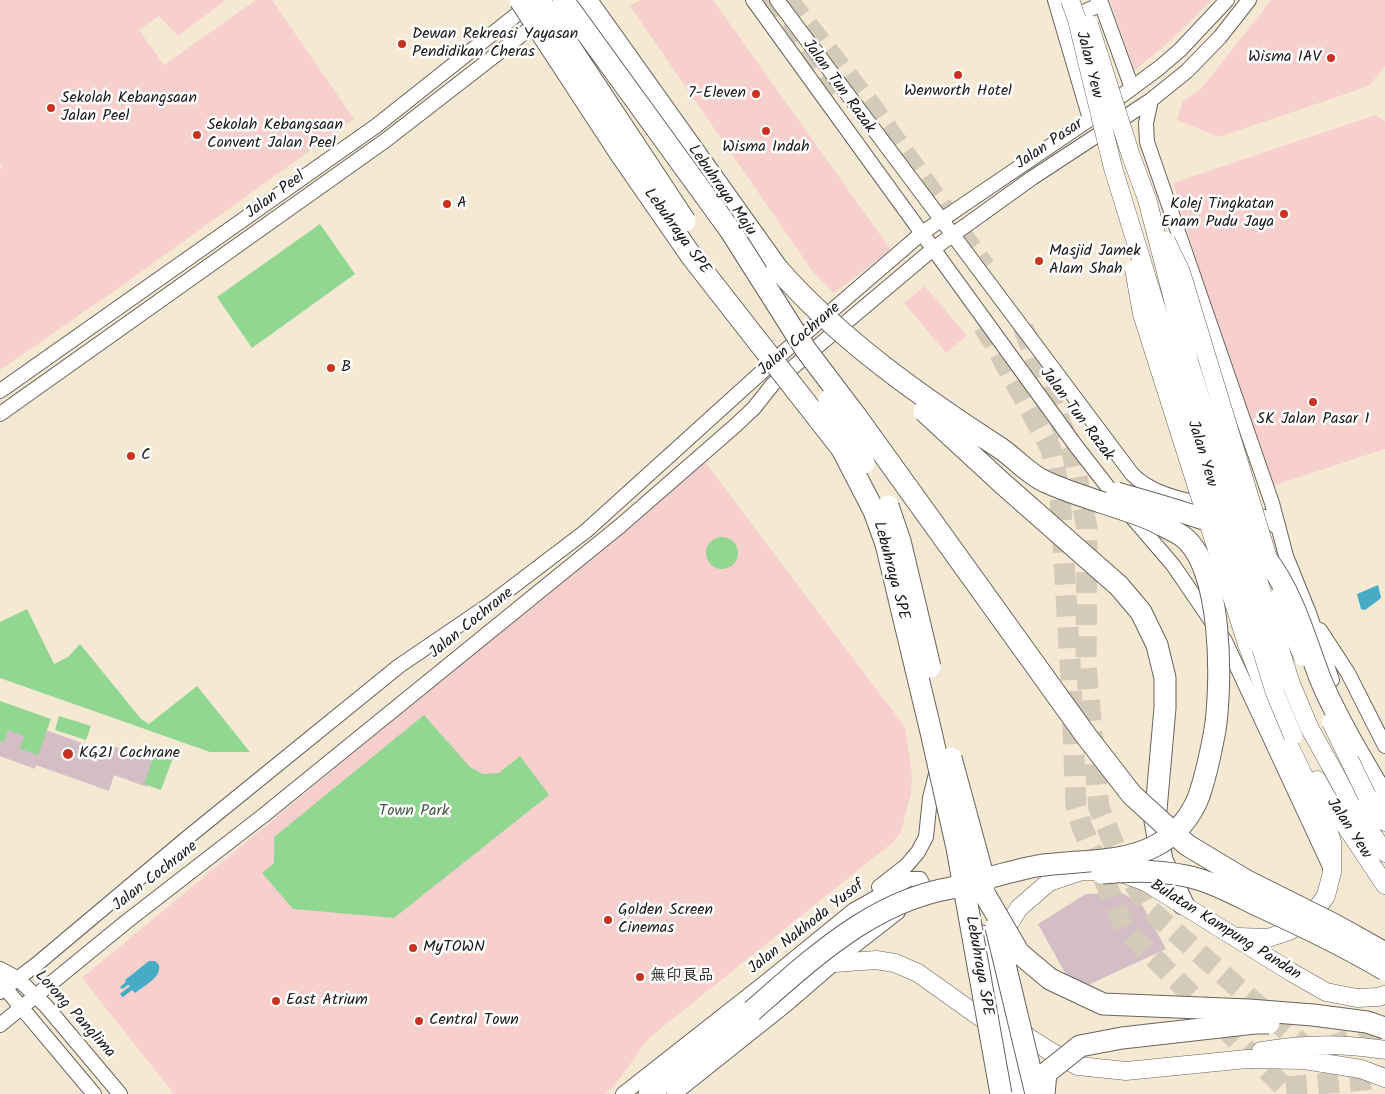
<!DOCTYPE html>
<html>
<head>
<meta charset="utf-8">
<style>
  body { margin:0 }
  canvas { display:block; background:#f5e9d4 }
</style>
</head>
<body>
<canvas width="1385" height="1094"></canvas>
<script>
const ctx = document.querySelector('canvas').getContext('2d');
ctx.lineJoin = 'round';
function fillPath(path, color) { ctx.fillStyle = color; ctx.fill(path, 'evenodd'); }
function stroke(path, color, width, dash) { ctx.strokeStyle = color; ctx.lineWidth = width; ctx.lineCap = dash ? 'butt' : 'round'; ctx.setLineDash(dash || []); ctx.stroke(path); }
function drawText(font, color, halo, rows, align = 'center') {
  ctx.font = font + ' Kalam,"LXGW WenKai TC",sans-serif'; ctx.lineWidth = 5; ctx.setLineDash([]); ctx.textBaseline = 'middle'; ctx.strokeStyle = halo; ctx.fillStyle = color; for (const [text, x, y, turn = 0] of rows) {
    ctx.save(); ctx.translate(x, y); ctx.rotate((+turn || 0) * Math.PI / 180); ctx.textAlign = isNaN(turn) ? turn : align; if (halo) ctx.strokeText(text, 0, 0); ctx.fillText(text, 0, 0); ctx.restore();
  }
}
const built = new Path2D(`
  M0 0H226L178 36 159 16 139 30 164 65 256 0H272L354 119 117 289 0 370V169L2 168 0 164Z
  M640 0H713L891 250 834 293 813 272 630 6Z
  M1110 0H1212L1171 40 1134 71Z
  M1271 0H1385V66L1369 86 1219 137 1177 120 1183 101 1201 89Z
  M1376 115 1385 121V449L1269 487 1225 355 1173 183Z
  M925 286 967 336 946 353 904 303Z
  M705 462 905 727 912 774 911 793 901 832 893 842 649 1038 614 1086 604 1094H174L82 978Z`);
const industrial = new Path2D(`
  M4 715 107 752 110 745 156 762 147 787 114 775 109 791 36 765 35 769 0 756V720Z
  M1122 893 1142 905 1166 949 1075 991 1038 924 1086 894Z`);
const green = new Path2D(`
  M320 224 355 274 252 348 217 297Z
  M706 553a16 16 0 1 1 32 0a16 16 0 1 1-32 0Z
  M27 609 54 664 68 657 80 644 141 719 149 724 197 686 250 752H210L0 678V622Z
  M0 701 51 719 38 755 20 749 24 736 8 730 4 742 0 741Z
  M424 715 470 767 483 774 499 773 520 756 549 795 394 918 293 909 262 873 274 863V837Z
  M59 716 91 726 86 740 55 730Z
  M157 749 174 755 161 790 144 784Z`);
const water = new Path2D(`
  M1378 585 1381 597 1380 599 1365 610 1361 609 1357 594Z
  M149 961H155L159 965C162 977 144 986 135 993L132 990 123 997 120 994 130 986 128 985 122 989 120 987 126 982 125 980Z`);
const highwayTunnel = new Path2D(`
  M764 0 832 98
  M788 0 872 107 985 267
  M983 326 994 343 1051 449 1060 493 1071 680 1076 806 1082 827 1125 929 1284 1087 1302 1094
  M1023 327 1072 452 1087 528 1086 665 1099 808 1122 863 1149 909 1312 1053 1318 1054
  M1329 1047 1385 1027
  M1286 1087 1374 1079 1385 1076`);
const minor = new Path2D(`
  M753 0 1076 446 1125 509 1173 565 1225 641 1331 869
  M777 0 1132 474C1151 494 1184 500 1210 506
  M1055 0 1090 119
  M1100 0 1132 88
  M1067 19 1095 7 1099 0
  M1151 100 1146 123 1147 142 1272 503 1286 556 1309 613 1332 680
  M0 391 376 126 530 4
  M0 414 386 140 542 19
  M1248 514 1264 517 1278 528
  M1320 630 1348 673 1385 746
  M879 887 907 865 918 852 926 837 930 798 937 770
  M0 969 17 978 46 1006 120 1094
  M3 981 5 988 94 1094
  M0 992 37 964 187 838 399 666 490 604 586 531 786 350 922 233 1090 119 1159 68 1180 50 1227 0
  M0 1025 126 922 264 815 620 526 736 425 754 408 773 384 933 249 1032 178 1151 100 1187 71 1220 37 1249 0
  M623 1094 768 980 854 910 909 879H920L924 887 920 895 915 899
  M674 1094 787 1004 853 947 898 912`);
const major = new Path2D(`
  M1309 727 1350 801 1385 853
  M1317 780 1327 798 1385 885
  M1367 796 1385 822
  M1124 874 1146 882 1291 972 1326 992 1357 998 1378 997 1385 995
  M1238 937 1268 938 1289 931 1309 919 1326 896 1332 872V842L1324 818 1273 712 1247 644
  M1000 938 1019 908 1049 882 1082 871H1098
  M835 963 876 960 895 963 918 973 1005 1035
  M995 976V989L1011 1020 1028 1037 1048 1050 1078 1066 1126 1071 1247 1059 1304 1060 1361 1069 1385 1078
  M1002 1024 1017 1094
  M1261 1051C1301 1044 1344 1043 1385 1050`);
const highway = new Path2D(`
  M586 0 777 268
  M1119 586 1141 612 1157 645 1165 678V708L1155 821 1162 860 1183 904
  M1354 746 1385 799
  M982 936 995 989
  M649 1094 752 1011`);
const majorBridge = new Path2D(`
  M1070 0 1077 20 1113 168 1275 693 1293 736
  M1089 24 1131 156 1147 199 1190 365 1291 684 1309 727
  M1166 241 1181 272 1268 558
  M1134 269 1142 314 1247 644
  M1280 595 1289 625 1303 657
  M1331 722 1367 796`);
const highwayBridge = new Path2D(`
  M520 0 620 153 692 257 842 449 874 511 886 544 931 732 957 848 1001 1094
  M539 0 685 221
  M563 0 730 230 806 350 856 416 1087 737 1132 795 1187 845 1247 881 1335 925 1385 953
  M777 268C840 340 920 396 1000 448 1015 458 1029 475 1046 482 1081 498 1119 506 1154 521 1163 526 1173 530 1182 536 1223 566 1222 683 1215 730 1211 752 1206 775 1199 796 1191 817 1175 836 1155 846 1122 864 1074 860 1037 866 1009 871 980 881 951 888
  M829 400 864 463
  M924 411 1002 483 1119 586
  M1117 493C1149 502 1181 511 1212 522 1222 526 1234 529 1243 535 1252 541 1258 549 1265 557 1293 593 1304 636 1320 678 1329 701 1342 724 1354 746
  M888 506 900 541 930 667
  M951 758 985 883
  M970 869 1019 953 1050 979 1103 1004 1249 1010 1313 1015 1367 1022 1385 1028
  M1102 873C1131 870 1158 870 1186 876 1211 881 1236 895 1259 906 1302 926 1345 946 1385 970
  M996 927 1036 1094
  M752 1011C814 957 878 895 965 886
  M1044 1094 1046 1073 1080 1046 1122 1038 1255 1023H1269`);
const markers = [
  [402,44,5,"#c8321e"],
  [1331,58,5,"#c8321e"],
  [958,75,5,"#c8321e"],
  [756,94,5,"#c8321e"],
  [51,108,5,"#c8321e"],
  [766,131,5,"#c8321e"],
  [197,135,5,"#c8321e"],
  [447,204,5,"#c8321e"],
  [1284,214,5,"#c8321e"],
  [1039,261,5,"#c8321e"],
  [331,368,5,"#c8321e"],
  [1313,402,5,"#c8321e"],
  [131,456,5,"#c8321e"],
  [68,754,6,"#c8321e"],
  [608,920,5,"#c8321e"],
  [413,948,5,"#c8321e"],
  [640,977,5,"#c8321e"],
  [276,1001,5,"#c8321e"],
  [419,1021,5,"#c8321e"]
];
const poiNames = [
  ["Dewan Rekreasi Yayasan",412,35],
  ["Pendidikan Cheras",412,53],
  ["Wisma IAV",1321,58,"right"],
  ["Wenworth Hotel",958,92,"center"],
  ["7-Eleven",746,94,"right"],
  ["Sekolah Kebangsaan",61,99],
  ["Jalan Peel",61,117],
  ["Sekolah Kebangsaan",207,126],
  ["Convent Jalan Peel",207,144],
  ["Wisma Indah",766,148,"center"],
  ["A",457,204],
  ["Kolej Tingkatan",1274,205,"right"],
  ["Enam Pudu Jaya",1274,223,"right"],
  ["Masjid Jamek",1049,252],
  ["Alam Shah",1049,270],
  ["B",341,368],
  ["SK Jalan Pasar 1",1313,420,"center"],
  ["C",141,456],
  ["KG21 Cochrane",79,754],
  ["Golden Screen",618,911],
  ["Cinemas",618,929],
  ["MyTOWN",423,948],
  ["無印良品",650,977],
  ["East Atrium",286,1001],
  ["Central Town",429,1021]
];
const streetNames = [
  ["Jalan Yew",1088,65,76],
  ["Jalan Tun Razak",838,87,54],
  ["Jalan Pasar",1050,145,-34],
  ["Lebuhraya Maju",721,191,55],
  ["Jalan Peel",276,196,-36],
  ["Lebuhraya SPE",676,232,54],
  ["Jalan Cochrane",800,340,-41],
  ["Jalan Tun Razak",1076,415,53],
  ["Jalan Yew",1201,454,73],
  ["Lebuhraya SPE",890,571,75],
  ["Jalan Cochrane",472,624,-39],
  ["Jalan Yew",1348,829,57],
  ["Jalan Cochrane",156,877,-38],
  ["Jalan Nakhoda Yusof",807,928,-38],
  ["Bulatan Kampung Pandan",1225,931,32],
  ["Lebuhraya SPE",978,966,80],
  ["Lorong Panglima",74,1015,48]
];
const parkNames = [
  ["Town Park",414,812]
];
fillPath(built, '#f7d0ce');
fillPath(industrial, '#d2bec4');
fillPath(green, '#91d791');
fillPath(water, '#46acc5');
stroke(highwayTunnel, '#d4cab8', 21, [21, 11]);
stroke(minor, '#68645c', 16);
stroke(major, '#68645c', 19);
stroke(highway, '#68645c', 23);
stroke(minor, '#fff', 14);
stroke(major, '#fff', 18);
stroke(highway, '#fff', 21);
stroke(majorBridge, '#68645c', 19, []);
stroke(highwayBridge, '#68645c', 23, []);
stroke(majorBridge, '#fff', 18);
stroke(highwayBridge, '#fff', 21);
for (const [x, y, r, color] of markers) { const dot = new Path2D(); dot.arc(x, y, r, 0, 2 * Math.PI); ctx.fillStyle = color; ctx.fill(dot); stroke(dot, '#fff', 2); }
drawText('16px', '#1c1c1c', '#fff', poiNames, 'left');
drawText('16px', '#1c1c1c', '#fff', streetNames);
drawText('16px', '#455d45', '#fff', parkNames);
</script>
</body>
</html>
